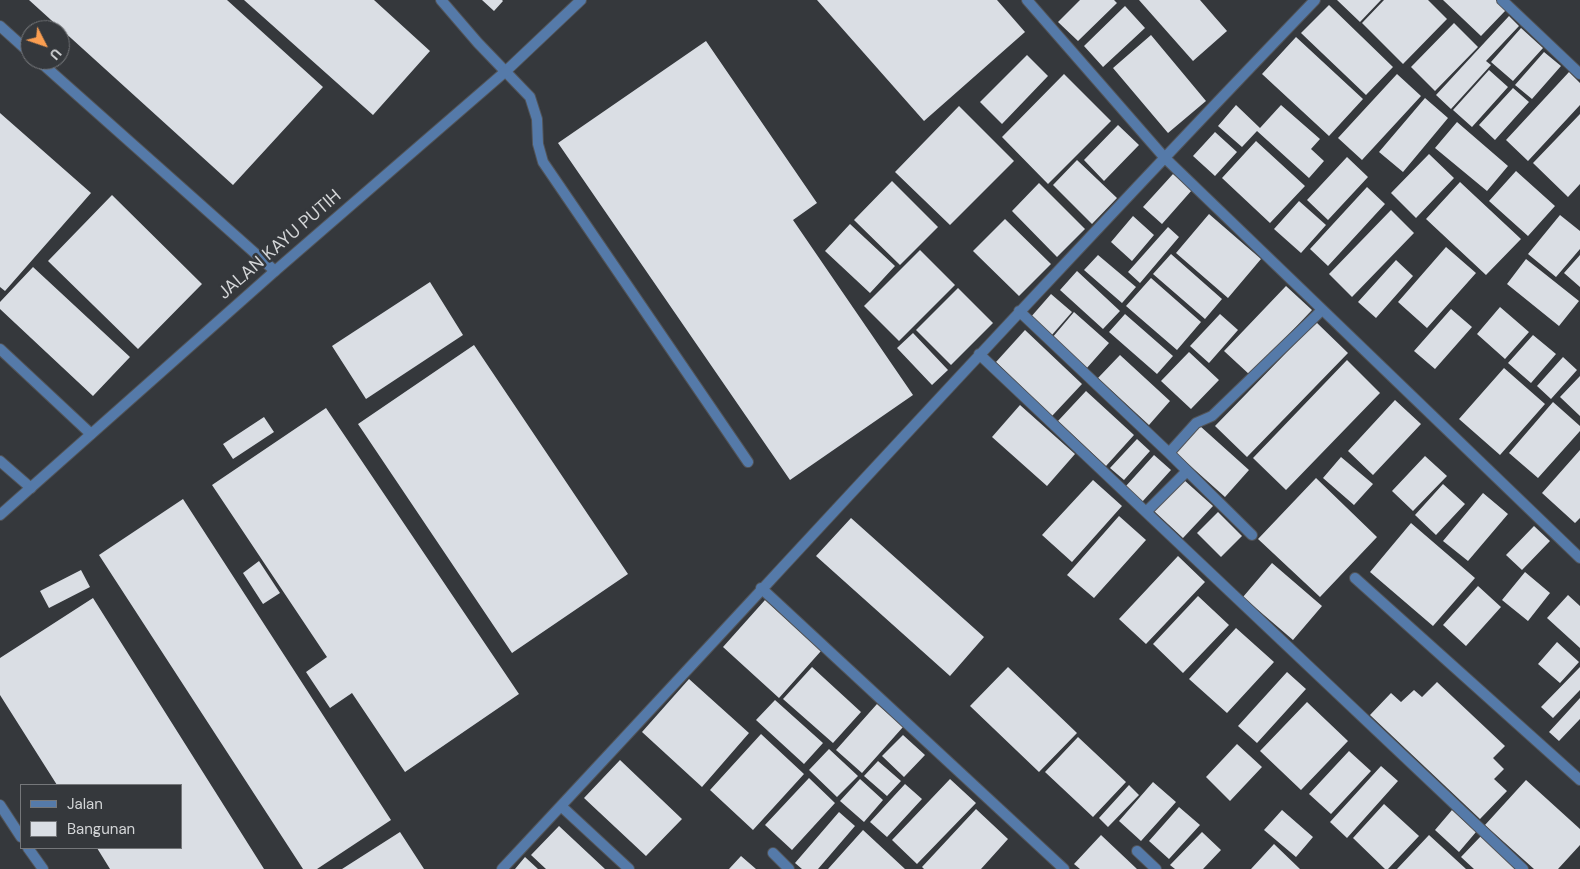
<!DOCTYPE html>
<html>
<head>
<meta charset="utf-8">
<style>
  body { margin:0 }
  #map { position:relative; width:1580px; height:869px; overflow:hidden; background:#35383c; font-family:"DM Sans",sans-serif }
  canvas { display:block }
  .legend { position:absolute; left:20px; top:784px; width:162px; height:65px; box-sizing:border-box; background:#35383c; border:1px solid #75777a; margin:0; padding:6px 9px; list-style:none; font-size:15px; color:#d4d6d8 }
  .legend li { display:flex; align-items:center; gap:10px; height:25px }
  .legend b { width:25px; border:1px solid #75777a }
  .north { position:absolute; left:20px; top:20px; width:50px; height:50px; box-sizing:border-box; background:#35383c; border:1px solid #75777a; border-radius:50%; rotate:131deg; font-size:14px; font-weight:700; line-height:20px; text-align:center; color:#d4d6d8 }
  .north::after { content:''; display:block; margin:auto; width:18px; height:22px; background:#fb9e51; clip-path:polygon(50% 0,100% 100%,50% 72%,0 100%) }
</style>
</head>
<body>
<div id="map">
<canvas width="1580" height="869"></canvas>
<ul class="legend">
<li><b style="height:6px;background:#557aa9"></b>Jalan</li>
<li><b style="height:14px;background:#dadee4"></b>Bangunan</li>
</ul>
<div class="north">U</div>
</div>
<script>
const ctx = document.querySelector('canvas').getContext('2d');
ctx.lineJoin = 'round';
function fillPath(path, color) { ctx.fillStyle = color; ctx.fill(path, 'evenodd'); }
function stroke(path, color, width, dash) { ctx.strokeStyle = color; ctx.lineWidth = width; ctx.lineCap = dash ? 'butt' : 'round'; ctx.setLineDash(dash || []); ctx.stroke(path); }
function drawText(font, color, halo, rows, align = 'center') {
  ctx.font = font + ' "DM Sans",sans-serif'; ctx.lineWidth = 5; ctx.setLineDash([]); ctx.textBaseline = 'middle'; ctx.strokeStyle = halo; ctx.fillStyle = color; for (const [text, x, y, turn = 0] of rows) {
    ctx.save(); ctx.translate(x, y); ctx.rotate((+turn || 0) * Math.PI / 180); ctx.textAlign = isNaN(turn) ? turn : align; if (halo) ctx.strokeText(text, 0, 0); ctx.fillText(text, 0, 0); ctx.restore();
  }
}
const building = new Path2D(`
  M29 0H227L323 87 233 185Z
  M244 0H374L430 51 373 115Z
  M482 0H502L503 1 494 11Z
  M817 0H997L1025 32 924 121Z
  M1080 0H1114L1117 3 1078 41 1058 22Z
  M1139 0H1200L1227 31 1193 61Z
  M1337 0H1381L1360 22Z
  M1384 0H1428L1447 19 1403 64 1362 23Z
  M1443 0H1496L1506 10 1481 36Z
  M1329 5 1393 67 1366 95 1301 33Z
  M1125 6 1145 28 1103 67 1084 46Z
  M1509 16 1519 26 1486 61 1491 65 1451 109 1436 95Z
  M1454 23 1478 47 1435 91 1411 67Z
  M1521 28 1543 48 1513 81 1491 62Z
  M1151 35 1206 101 1168 133 1113 68Z
  M1296 37 1363 99 1329 136 1262 74Z
  M706 41 817 203 793 220 913 395 790 480 558 143Z
  M1544 52 1561 66 1532 99 1515 85Z
  M1027 55 1048 76 1002 124 980 102Z
  M1489 70 1508 87 1472 127 1453 110Z
  M1569 72 1580 83V105L1528 161 1506 140Z
  M1064 74 1111 121 1048 184 1002 137Z
  M1397 74 1421 96 1362 160 1338 138Z
  M1513 88 1529 102 1495 140 1479 125Z
  M1425 98 1448 118 1403 172 1379 152Z
  M1236 105 1260 128 1281 105 1320 139 1311 149 1324 161 1309 178 1257 131 1242 147 1218 126Z
  M959 106 1014 161 950 225 895 172Z
  M0 113 91 193 5 291 0 287Z
  M1580 114V184L1568 197 1533 163Z
  M1457 122 1508 166 1487 191 1435 148Z
  M1118 125 1139 145 1104 181 1084 160Z
  M1215 132 1237 152 1215 176 1193 156Z
  M1256 141 1305 186 1270 223 1222 178Z
  M1429 154 1454 178 1416 218 1391 193Z
  M1347 157 1368 177 1328 220 1307 200Z
  M1077 160 1117 198 1092 224 1053 185Z
  M1516 171 1555 206 1528 236 1489 201Z
  M1173 174 1192 190 1162 224 1143 207Z
  M892 181 938 227 900 265 854 220Z
  M1460 182 1521 239 1486 275 1426 219Z
  M1039 183 1085 229 1057 257 1012 211Z
  M1367 187 1385 204 1328 266 1310 249Z
  M112 195 202 284 138 349 48 261Z
  M1299 201 1326 225 1301 253 1274 229Z
  M1391 210 1414 233 1352 297 1329 274Z
  M1209 214 1261 259 1228 298 1176 253Z
  M1560 215 1580 231V249L1556 277 1528 254Z
  M1133 216 1154 235 1132 261 1111 242Z
  M1005 219 1051 264 1019 296 973 251Z
  M850 224 895 266 870 293 825 251Z
  M1168 227 1179 237 1140 283 1128 272Z
  M1446 247 1476 273 1427 328 1398 302Z
  M920 250 955 285 899 341 864 306Z
  M1171 254 1222 299 1205 319 1153 274Z
  M1098 255 1136 287 1122 303 1084 270Z
  M1580 255V287L1564 273Z
  M1526 259 1579 301 1559 326 1507 284Z
  M1396 260 1413 276 1376 318 1358 302Z
  M33 267 130 357 93 396 0 309V302Z
  M1077 271 1120 311 1103 329 1060 290Z
  M1151 278 1201 322 1177 350 1126 306Z
  M430 282 463 335 366 399 332 346Z
  M1286 286 1312 310 1250 375 1224 351Z
  M958 288 993 323 951 365 916 330Z
  M1051 294 1072 312 1051 336 1030 318Z
  M1500 307 1529 332 1505 359 1477 334Z
  M1451 309 1472 327 1435 369 1414 351Z
  M1074 312 1109 343 1086 369 1052 338Z
  M1125 314 1173 356 1157 374 1109 332Z
  M1220 314 1238 330 1209 363 1190 346Z
  M1316 322 1348 353 1247 457 1215 426Z
  M1025 330 1082 384 1052 416 996 362Z
  M913 333 948 370 932 385 897 348Z
  M1533 335 1556 354 1531 383 1508 363Z
  M474 345 628 574 512 653 358 424Z
  M1189 352 1219 380 1191 409 1161 381Z
  M1120 355 1170 401 1149 425 1098 378Z
  M1563 357 1577 370 1551 399 1537 386Z
  M1347 360 1380 393 1286 490 1253 458Z
  M1504 368 1545 404 1500 455 1459 419Z
  M1580 376V416L1560 397Z
  M1086 391 1134 435 1106 466 1058 421Z
  M1395 400 1421 424 1373 475 1348 451Z
  M1553 402 1580 426V431L1538 478 1509 453Z
  M1020 405 1075 454 1047 486 992 437Z
  M326 408 519 694 405 772 352 693 330 708 306 672 327 657 212 485Z
  M264 417 274 432 233 459 223 444Z
  M1200 426 1249 470 1225 497 1176 453Z
  M1137 439 1150 451 1124 480 1110 468Z
  M1580 450V518L1575 523 1542 493Z
  M1154 455 1171 470 1142 502 1126 486Z
  M1425 456 1447 476 1413 511 1392 491Z
  M1341 457 1373 484 1354 505 1323 478Z
  M1316 478 1377 537 1320 597 1258 539Z
  M1093 480 1122 506 1072 562 1042 535Z
  M1184 480 1213 506 1183 538 1154 511Z
  M1443 484 1465 504 1436 535 1415 515Z
  M1483 493 1508 514 1468 561 1443 541Z
  M183 499 391 820 317 869H303L99 555Z
  M1218 512 1242 536 1221 557 1197 533Z
  M1119 516 1146 540 1094 598 1067 575Z
  M851 518 984 637 950 676 816 556Z
  M1411 523 1475 578 1433 626 1370 572Z
  M1534 526 1550 541 1522 570 1506 555Z
  M1178 556 1205 582 1146 644 1119 619Z
  M259 561 280 593 263 604 243 573Z
  M1272 563 1322 606 1293 640 1243 597Z
  M81 570 90 587 49 608 40 591Z
  M1525 572 1550 593 1528 621 1502 600Z
  M1478 586 1501 607 1466 646 1443 625Z
  M1568 595 1580 606V648L1547 618Z
  M1198 596 1229 625 1183 673 1153 644Z
  M93 598 264 869H110L97 848H181V785H57L0 695V658Z
  M765 600 821 651 779 698 723 647Z
  M1236 628 1274 662 1227 713 1189 679Z
  M1557 642 1579 662 1560 683 1538 664Z
  M812 667 861 712 833 743 783 699Z
  M1008 667 1077 733 1039 772 970 706Z
  M1580 667V690L1553 718 1541 707Z
  M1287 672 1306 689 1257 743 1238 726Z
  M689 679 749 733 702 787 642 732Z
  M1437 682 1505 746 1493 758 1504 769 1494 779 1507 791 1480 819 1370 715 1391 693 1401 702 1414 690 1422 697Z
  M1580 698V719L1559 741 1549 732Z
  M775 700 823 743 804 764 756 720Z
  M1307 702 1348 741 1301 790 1260 751Z
  M877 704 903 727 862 773 836 750Z
  M761 734 804 774 753 830 710 790Z
  M903 735 925 755 904 777 882 756Z
  M1078 737 1126 782 1093 817 1045 772Z
  M1237 744 1262 767 1230 801 1206 777Z
  M829 749 858 776 837 797 809 770Z
  M1349 751 1371 771 1331 814 1309 794Z
  M620 760 682 819 646 856 584 798Z
  M878 761 901 781 887 796 864 776Z
  M1381 766 1398 781 1347 838 1330 822Z
  M809 778 835 803 792 850 765 825Z
  M860 779 883 800 864 822 840 801Z
  M950 779 976 803 917 864 892 840Z
  M1526 780 1580 829V845L1558 869H1534L1485 825Z
  M1153 782 1176 802 1141 841 1119 821Z
  M905 784 922 799 887 837 870 822Z
  M1129 785 1139 795 1108 827 1099 818Z
  M1384 804 1419 836 1388 869H1385L1353 838Z
  M1179 807 1200 825 1169 859 1149 841Z
  M976 809 1008 839 981 869H924L922 867Z
  M1282 810 1313 837 1296 857 1264 830Z
  M1452 810 1476 832 1459 852 1435 830Z
  M839 812 855 826 818 869H802L795 863Z
  M559 826 605 869H546L531 855Z
  M863 830 905 869H828Z
  M400 832 424 869H342Z
  M1202 832 1221 850 1203 869H1175L1170 865Z
  M1101 835 1137 869H1080L1074 864Z
  M1429 835 1466 869H1397Z
  M1481 836 1518 869H1474L1461 857Z
  M1274 844 1300 869H1251Z
  M741 856 756 869H729Z
  M525 857 538 869H515Z`);
const service = new Path2D(`
  M441 0 478 43 530 97 537 119 538 144 543 162 748 462
  M0 26 30 53
  M38 60 275 271
  M0 349 91 434
  M0 461 31 488
  M0 805 21 837
  M28 848 43 869`);
const minor = new Path2D(`
  M1027 0 1164 157 1580 558
  M1502 0 1580 74
  M1019 311 1169 453 1252 535
  M979 354 1523 869
  M1169 453 1196 423 1212 416 1322 310
  M1146 512 1187 471
  M0 515 275 271 506 71 581 0
  M1355 578 1580 780
  M761 588 1064 869
  M561 806 629 869
  M1137 851 1156 869
  M773 853 789 869
  M502 869C773 579 1040 286 1315 0`);
const streetNames = [
  ["JALAN KAYU PUTIH",280,245,-41]
];
fillPath(building, '#dadee4');
stroke(service, '#525458', 12);
stroke(minor, '#525458', 12);
stroke(service, '#557aa9', 10);
stroke(minor, '#557aa9', 10);
drawText('18px', '#d4d6d8', '#35383c', streetNames);
</script>
</body>
</html>
